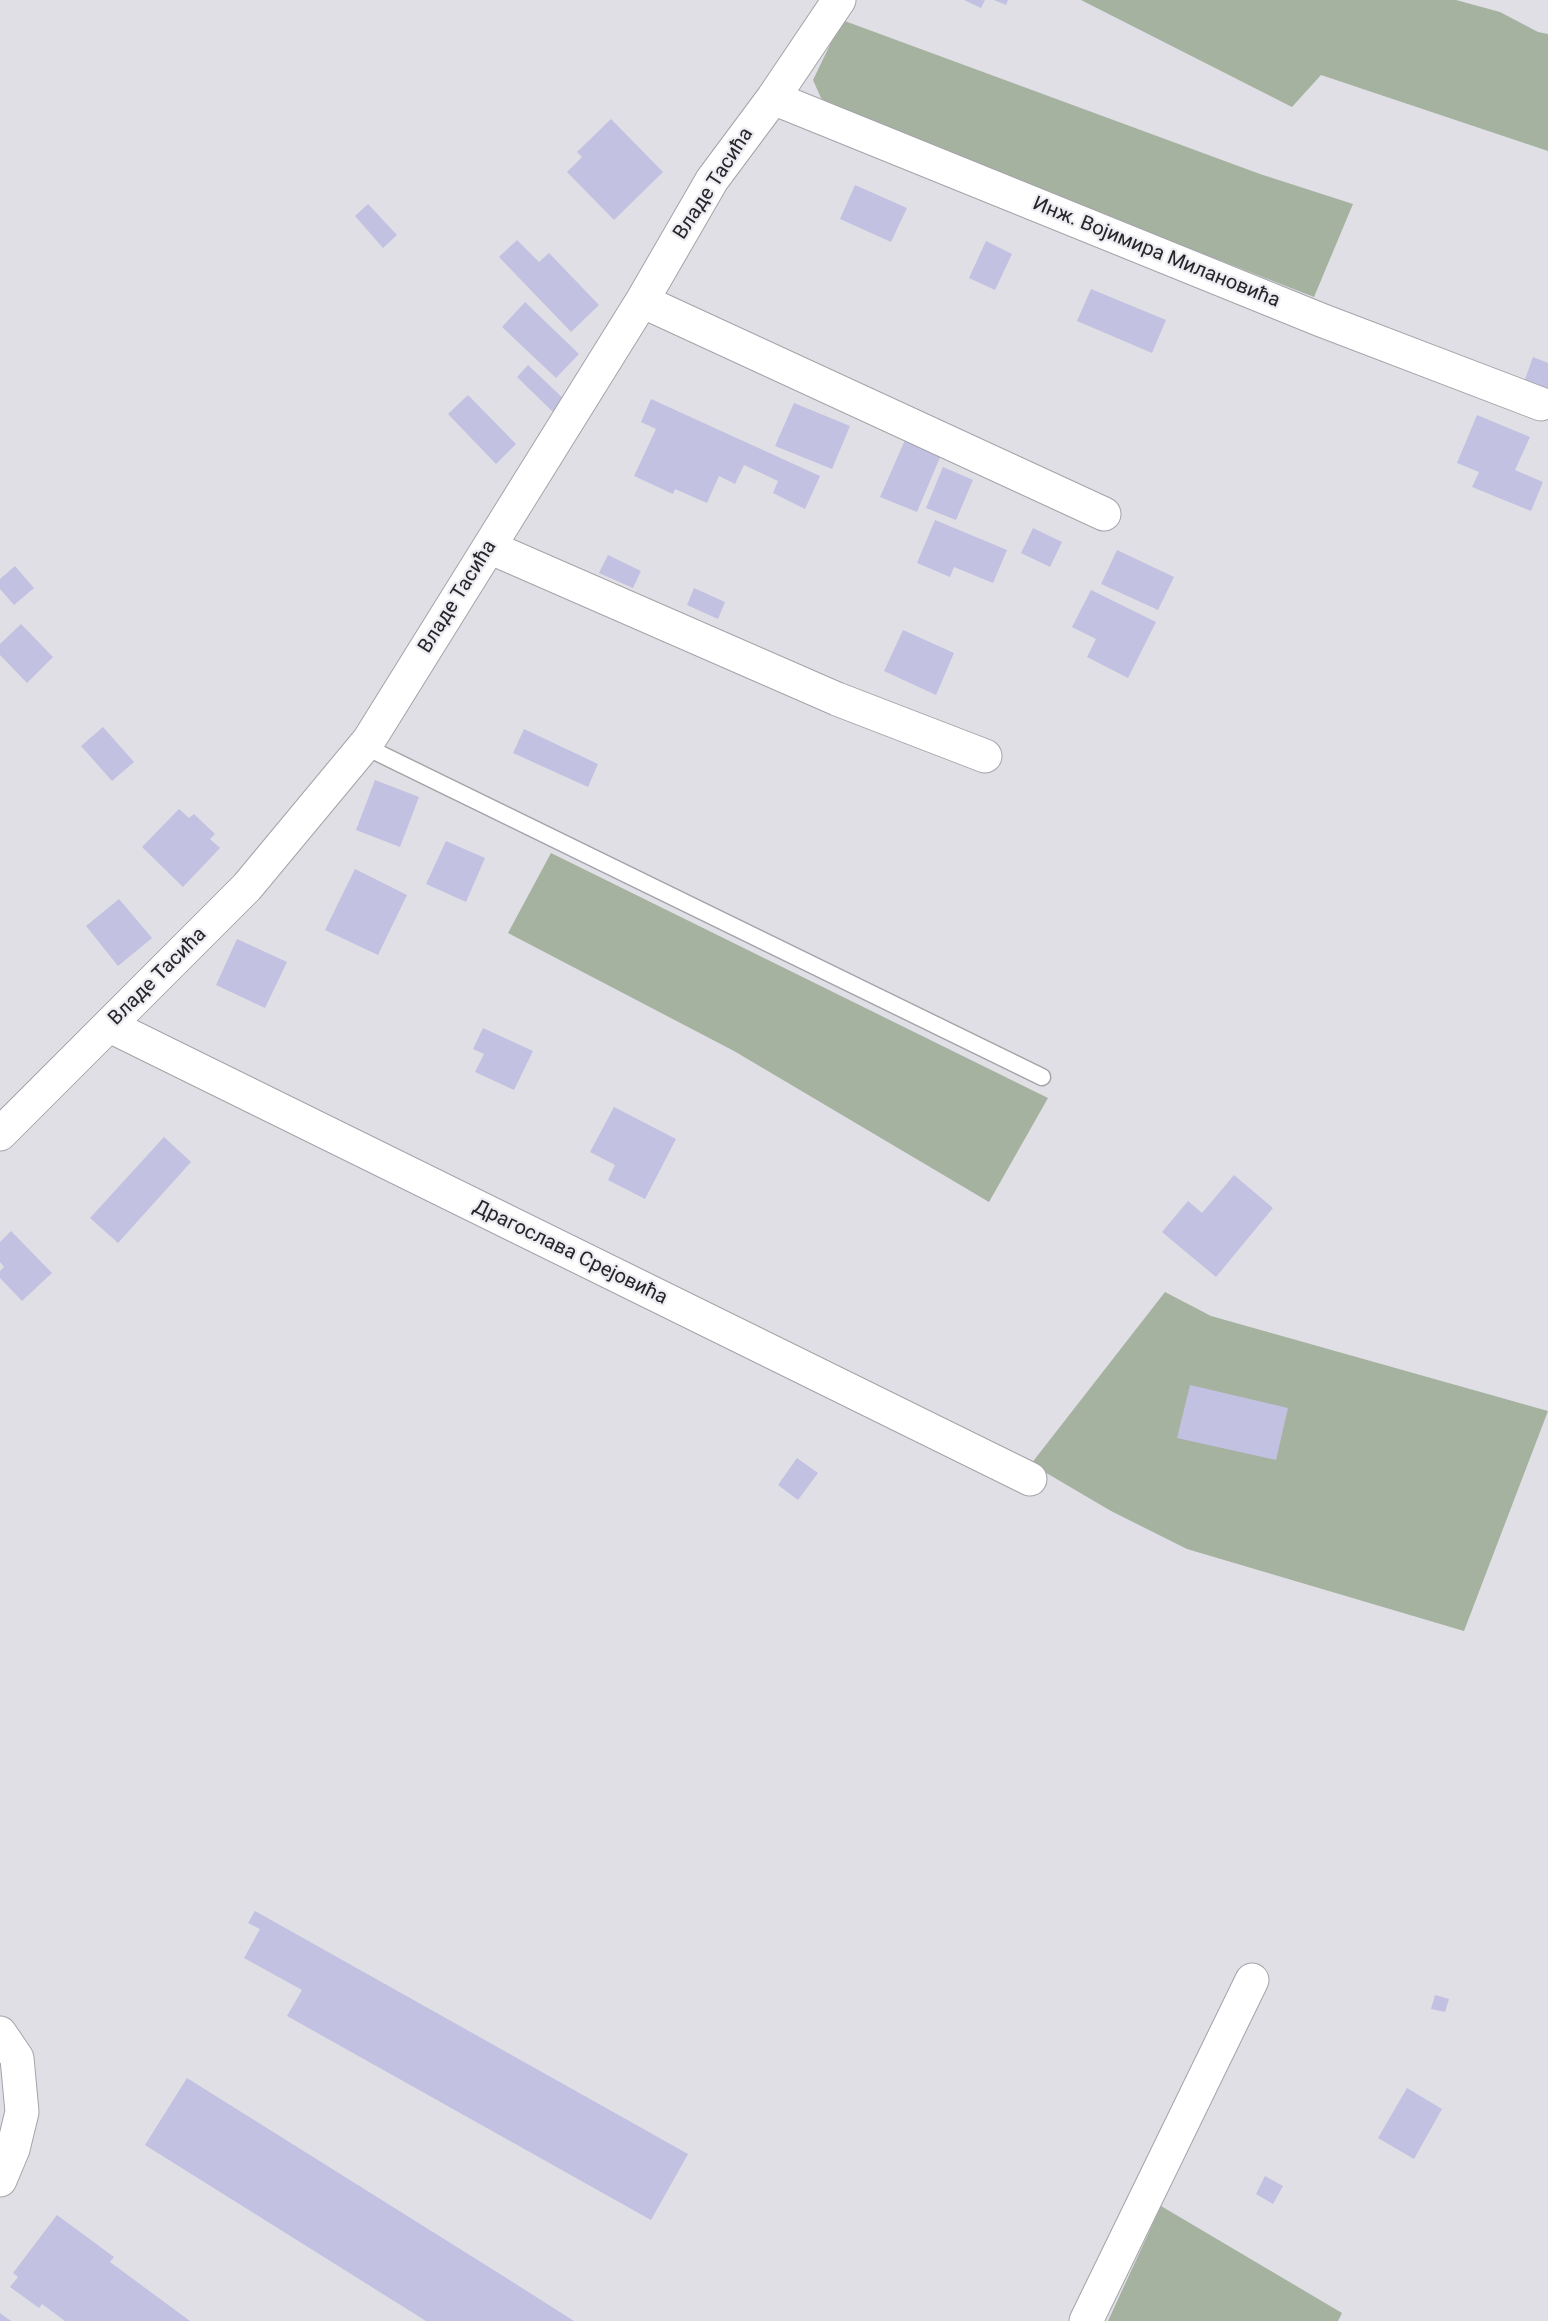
<!DOCTYPE html>
<html>
<head>
<meta charset="utf-8">
<style>
  body { margin:0 }
  canvas { display:block; background:#dfdfe5 }
</style>
</head>
<body>
<canvas width="1548" height="2321"></canvas>
<script>
const ctx = document.querySelector('canvas').getContext('2d');
ctx.lineJoin = 'round';
function fillPath(path, color) { ctx.fillStyle = color; ctx.fill(path, 'evenodd'); }
function stroke(path, color, width, dash) { ctx.strokeStyle = color; ctx.lineWidth = width; ctx.lineCap = dash ? 'butt' : 'round'; ctx.setLineDash(dash || []); ctx.stroke(path); }
function drawText(font, color, halo, rows, align = 'center') {
  ctx.font = font + ' Roboto,sans-serif'; ctx.lineWidth = 4.5; ctx.setLineDash([]); ctx.textBaseline = 'middle'; ctx.strokeStyle = halo; ctx.fillStyle = color; for (const [text, x, y, turn = 0] of rows) {
    ctx.save(); ctx.translate(x, y); ctx.rotate((+turn || 0) * Math.PI / 180); ctx.textAlign = isNaN(turn) ? turn : align; if (halo) ctx.strokeText(text, 0, 0); ctx.fillText(text, 0, 0); ctx.restore();
  }
}
const green = new Path2D(`
  M1081 0H1456L1500 12 1538 32 1548 34V151L1321 75 1292 107Z
  M842 20 1260 174 1353 204 1314 297 839 112 821 98 813 80Z
  M551 853 1048 1098 989 1202 734 1051 508 933Z
  M1165 1292 1211 1316 1548 1411 1464 1631 1187 1549 1111 1511 1031 1464Z
  M1161 2206 1342 2313 1338 2321H1108Z`);
const building = new Path2D(`
  M964 0H985L981 8Z
  M994 0H1008L1006 5Z
  M611 119 663 172 614 220 567 172 582 157 577 152Z
  M855 185 907 208 891 242 840 219Z
  M368 204 397 235 383 248 355 216Z
  M517 240 539 262 549 253 599 305 571 332 499 257Z
  M986 241 1012 254 995 290 969 278Z
  M1091 289 1166 320 1152 353 1077 321Z
  M525 302 579 354 556 378 502 327Z
  M1533 357 1548 363V390L1524 382Z
  M528 365 565 400 554 413 517 377Z
  M468 395 516 444 496 464 448 414Z
  M651 399 820 476 805 509 773 493 778 481 744 465 735 484 719 476 707 503 675 489 673 494 634 476 656 429 641 422Z
  M794 403 850 426 832 469 775 446Z
  M1477 415 1530 437 1515 470 1543 482 1531 511 1472 487 1479 472 1457 463Z
  M905 440 941 455 917 512 880 497Z
  M943 467 973 480 956 520 926 508Z
  M935 520 1007 550 993 583 954 567 950 577 917 563Z
  M1033 528 1062 542 1050 567 1021 553Z
  M1117 550 1174 577 1158 610 1101 584Z
  M608 555 641 571 633 588 599 573Z
  M15 566 34 588 14 605 0 589V579Z
  M694 588 725 602 718 619 687 605Z
  M1091 590 1156 622 1128 678 1087 657 1096 639 1072 627Z
  M21 624 53 657 27 683 0 655V644Z
  M903 630 954 653 936 695 884 671Z
  M103 727 134 762 112 781 81 746Z
  M524 729 598 764 588 787 513 753Z
  M375 780 419 797 400 847 356 830Z
  M179 809 189 818 194 814 215 834 210 839 220 848 183 887 142 847Z
  M446 841 485 858 466 902 426 884Z
  M355 869 407 895 378 955 325 930Z
  M119 899 152 938 118 966 86 926Z
  M237 939 287 962 265 1008 216 985Z
  M483 1028 533 1051 514 1090 475 1072 484 1054 473 1049Z
  M614 1107 676 1139 645 1199 608 1180 615 1165 590 1152Z
  M164 1137 191 1162 118 1243 90 1218Z
  M1234 1175 1273 1208 1216 1277 1162 1232 1188 1201 1202 1213Z
  M11 1231 52 1273 22 1301 0 1278V1271L4 1267 0 1262V1242Z
  M1190 1385 1288 1408 1276 1460 1177 1438Z
  M797 1458 818 1473 798 1500 778 1485Z
  M255 1911 688 2154 651 2220 287 2016 302 1990 244 1958 260 1929 248 1923Z
  M1435 1995 1449 1999 1445 2012 1431 2009Z
  M187 2078 500 2274 574 2321H426L145 2145Z
  M1407 2088 1442 2109 1414 2159 1378 2138Z
  M1265 2176 1283 2186 1273 2204 1256 2194Z
  M57 2215 114 2257 110 2262 190 2321H65L42 2304 39 2308 10 2287 18 2277 13 2273Z
  M0 2313 11 2321H0Z`);
const service = new Path2D(`
  M364 746 1042 1077`);
const minor = new Path2D(`
  M773 98 1321 320 1541 404
  M642 301 1104 514
  M489 547 837 699 985 756
  M110 1026 1030 1479
  M0 1134 247 887 369 740 642 301 712 180 773 98 839 0
  M0 2033 17 2058 22 2112 13 2149 0 2180
  M1086 2321 1252 1980`);
const streetNames = [
  ["Владе Тасића",714,184,-57],
  ["Инж. Војимира Милановића",1156,253,22],
  ["Владе Тасића",458,597,-58],
  ["Владе Тасића",158,977,-45],
  ["Драгослава Срејовића",570,1253,26]
];
fillPath(green, '#a6b2a0');
fillPath(building, '#c2c1e2');
stroke(service, '#a3a3a9', 19);
stroke(minor, '#a3a3a9', 35);
stroke(service, '#fff', 16);
stroke(minor, '#fff', 33);
drawText('20px', '#262628', '#ececf2', streetNames);
</script>
</body>
</html>
